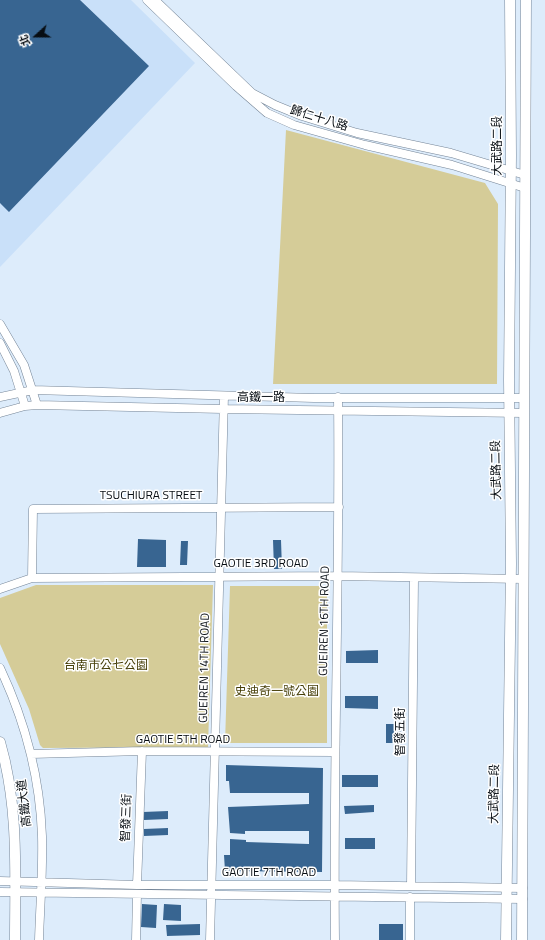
<!DOCTYPE html>
<html>
<head>
<meta charset="utf-8">
<style>
  body { margin:0 }
  #map { position:relative; width:545px; height:940px; overflow:hidden; background:#ddecfb; font-family:"Titillium Web","Noto Sans TC",sans-serif }
  canvas { display:block }
  .north { position:absolute; left:16px; top:16px; width:40px; height:40px; -webkit-text-stroke:3px #fff; paint-order:stroke; rotate:249deg; font-size:11px; font-weight:700; line-height:16px; text-align:center; color:#070d13 }
  .north::after { content:''; display:block; margin:auto; width:14px; height:18px; background:#070d13; clip-path:polygon(50% 0,100% 100%,50% 72%,0 100%) }
</style>
</head>
<body>
<div id="map">
<canvas width="545" height="940"></canvas>
<div class="north">北</div>
</div>
<script>
const ctx = document.querySelector('canvas').getContext('2d');
ctx.lineJoin = 'round';
function fillPath(path, color) { ctx.fillStyle = color; ctx.fill(path, 'evenodd'); }
function stroke(path, color, width, dash) { ctx.strokeStyle = color; ctx.lineWidth = width; ctx.lineCap = dash ? 'butt' : 'round'; ctx.setLineDash(dash || []); ctx.stroke(path); }
function drawText(font, color, halo, rows, align = 'center') {
  ctx.font = font + ' "Titillium Web","Noto Sans TC",sans-serif'; ctx.lineWidth = 3; ctx.setLineDash([]); ctx.textBaseline = 'middle'; ctx.strokeStyle = halo; ctx.fillStyle = color; for (const [text, x, y, turn = 0] of rows) {
    ctx.save(); ctx.translate(x, y); ctx.rotate((+turn || 0) * Math.PI / 180); ctx.textAlign = isNaN(turn) ? turn : align; if (halo) ctx.strokeText(text, 0, 0); ctx.fillText(text, 0, 0); ctx.restore();
  }
}
const built = new Path2D(`
  M0 0H131L195 63 0 267Z`);
const green = new Path2D(`
  M286 130 485 183 498 204 497 384H273Z
  M36 585H213L208 747 43 748 40 745 29 709 0 644V598Z
  M230 586H327V743H225Z`);
const building = new Path2D(`
  M0 0H80L149 66 9 212 0 203Z
  M138 539 166 540V567H137Z
  M273 540H281L282 569H274Z
  M181 541H188L187 565H180Z
  M378 650V663H346V651Z
  M345 696H378V709L345 708Z
  M386 724H401V743H386Z
  M226 765 323 768 322 872 225 871 224 855H230V839L246 840V842L309 844V831H245V834L230 833 228 807 309 804V793H230L229 781H226Z
  M342 775H378V787H342Z
  M374 805V812L345 814 344 806Z
  M168 811V819L144 820 143 812Z
  M168 828V835L144 836V829Z
  M345 838H375V849H345Z
  M142 904 157 905 156 928 141 927Z
  M164 904 181 905V921L163 920Z
  M200 924V935L167 936 166 925Z
  M379 924H403V940H379Z`);
const minor = new Path2D(`
  M147 0 236 86 267 113 294 125 365 145 452 165 525 188
  M155 0 252 93 275 105 302 116 357 133 451 153 525 175
  M0 324 24 365 37 405
  M0 343 14 371 25 406
  M0 397 33 390 314 398H524
  M0 413 25 406 37 405 223 409 524 413
  M32 578 33 509 339 507
  M0 589 32 578 337 576 524 579
  M0 668C25 721 40 778 42 836 43 871 40 906 39 940
  M31 754 142 751 335 752
  M0 881 137 885H335L523 888
  M137 885 142 751
  M411 886 414 579
  M0 892 523 899
  M136 940 137 894
  M210 940 224 396
  M335 940C333 759 340 578 338 397
  M410 940V897`);
const tertiary = new Path2D(`
  M0 742C19 807 15 873 15 940
  M506 940 511 564 509 380 511 155 510 0
  M522 940 526 0`);
const streetNames = [
  ["歸仁十八路",319,119,17],
  ["大武路二段",498,146,-90],
  ["高鐵一路",261,398],
  ["大武路二段",497,470,-91],
  ["TSUCHIURA STREET",151,496],
  ["GAOTIE 3RD ROAD",261,564],
  ["GUEIREN 16TH ROAD",325,621,-89],
  ["GUEIREN 14TH ROAD",205,668,-89],
  ["智發五街",401,732,-90],
  ["GAOTIE 5TH ROAD",183,740],
  ["大武路二段",495,794,-89],
  ["高鐵大道",25,803,-97],
  ["智發三街",127,818,-88],
  ["GAOTIE 7TH ROAD",269,873]
];
const parkNames = [
  ["台南市公七公園",106,666],
  ["史迪奇一號公園",277,692]
];
fillPath(built, '#c9e0f9');
fillPath(green, '#d5cc98');
fillPath(building, '#386591');
stroke(minor, '#758597', 9);
stroke(tertiary, '#758597', 11);
stroke(minor, '#fff', 8);
stroke(tertiary, '#fff', 10);
drawText('12px', '#070d13', '#fff', streetNames);
drawText('12px', '#453d06', '#fff', parkNames);
</script>
</body>
</html>
